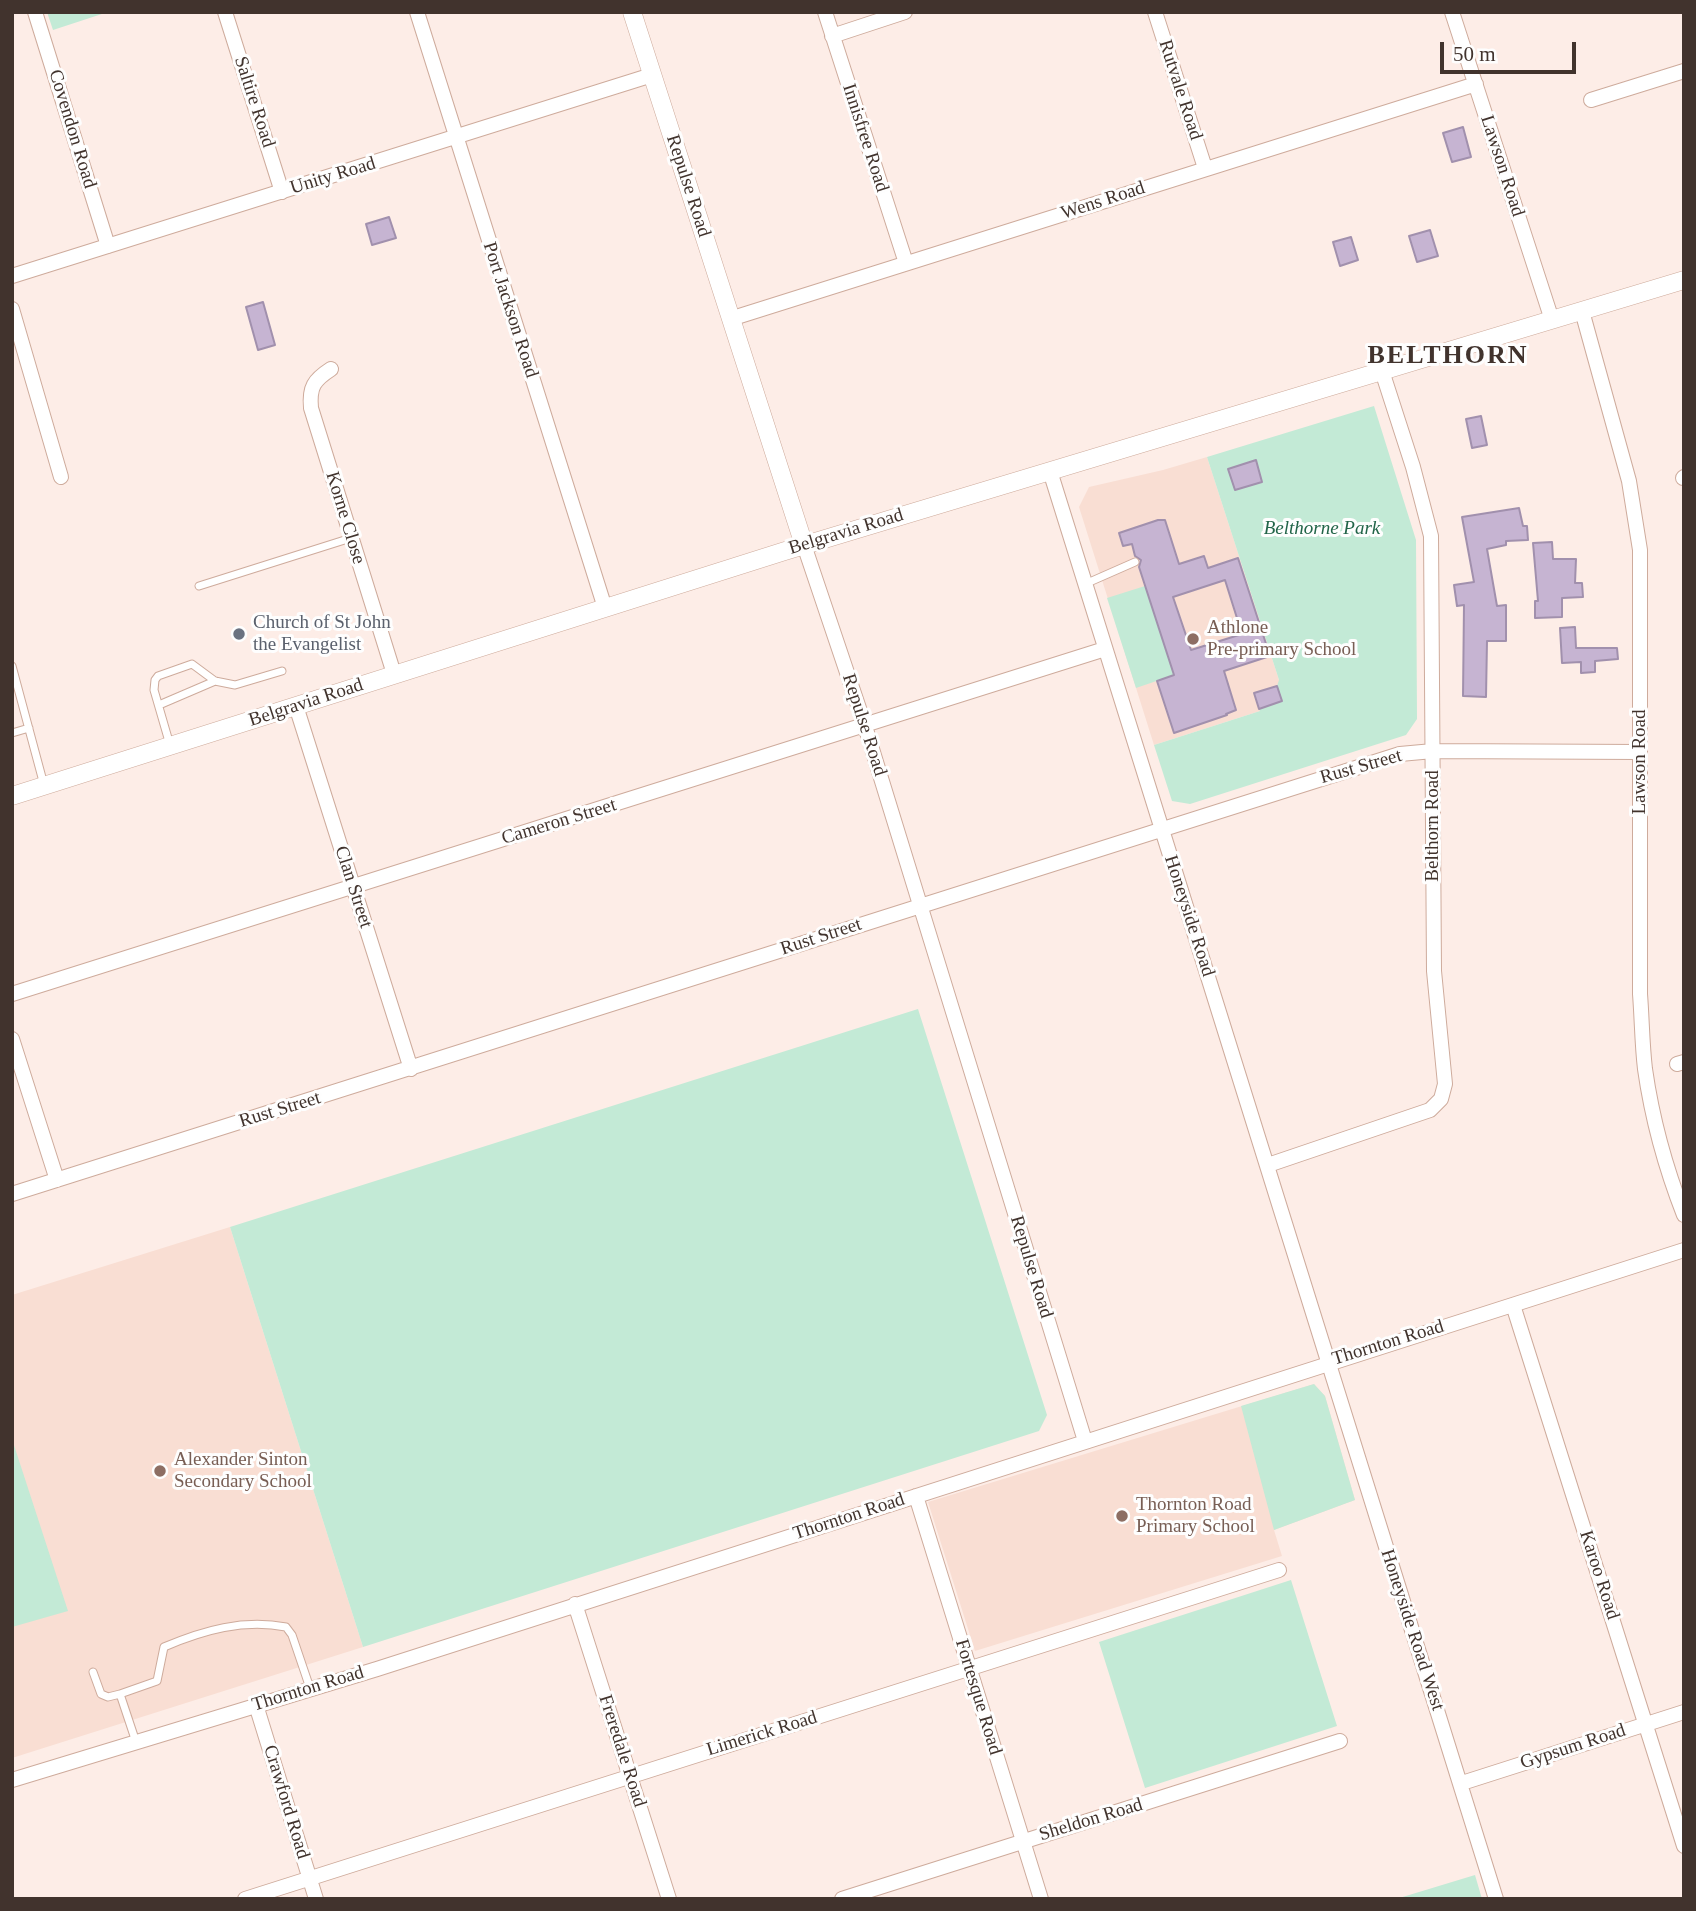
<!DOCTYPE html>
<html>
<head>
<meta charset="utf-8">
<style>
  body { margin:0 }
  #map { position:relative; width:1696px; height:1911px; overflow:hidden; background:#fdede7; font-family:"Times New Roman",serif }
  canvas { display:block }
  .frame { position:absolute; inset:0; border:14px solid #41332d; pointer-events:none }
  .scale { position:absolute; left:1440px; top:42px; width:136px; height:32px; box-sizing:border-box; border:4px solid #41332d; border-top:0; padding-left:9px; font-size:21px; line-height:24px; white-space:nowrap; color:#41332d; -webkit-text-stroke:5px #fefefe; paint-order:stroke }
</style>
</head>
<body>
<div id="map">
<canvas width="1696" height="1911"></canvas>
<div class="frame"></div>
<div class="scale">50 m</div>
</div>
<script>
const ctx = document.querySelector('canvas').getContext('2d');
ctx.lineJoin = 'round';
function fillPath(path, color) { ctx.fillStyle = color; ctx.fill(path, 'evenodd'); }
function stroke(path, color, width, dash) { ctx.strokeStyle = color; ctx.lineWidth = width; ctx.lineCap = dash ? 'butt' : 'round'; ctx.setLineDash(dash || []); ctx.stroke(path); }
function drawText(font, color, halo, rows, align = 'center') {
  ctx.font = font + ' "Times New Roman",serif'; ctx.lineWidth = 6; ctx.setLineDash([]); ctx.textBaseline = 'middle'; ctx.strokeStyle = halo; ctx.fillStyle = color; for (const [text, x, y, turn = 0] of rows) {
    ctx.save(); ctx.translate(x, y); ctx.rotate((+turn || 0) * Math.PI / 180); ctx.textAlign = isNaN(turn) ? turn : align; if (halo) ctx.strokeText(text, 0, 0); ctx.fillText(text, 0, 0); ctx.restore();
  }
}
const built = new Path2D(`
  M1207 457 1279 680 1282 701 1260 708V711L1154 745 1079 507 1089 487 1163 470Z
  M230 1227 363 1647 12 1758V1295Z
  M1314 1384 1325 1396 1355 1500 1274 1530 1282 1556 975 1651 928 1502Z`);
const green = new Path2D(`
  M47 12H108L53 30Z
  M1374 406 1416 540 1417 719 1406 735 1190 804 1172 801 1154 745 1260 711 1259 709 1282 701 1277 686 1279 680 1207 457Z
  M1145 586 1174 675 1136 688 1107 598Z
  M918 1009 1047 1415 1039 1431 363 1647 230 1227Z
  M1314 1384 1325 1396 1355 1500 1274 1530 1241 1406Z
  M12 1439 68 1611 12 1627Z
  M1291 1580 1337 1726 1145 1788 1099 1642Z
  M1475 1875 1482 1899H1396Z`);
const building = new Path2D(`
  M1463 127 1471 157 1452 162 1443 133Z
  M389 217 396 238 372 245 366 224Z
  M1430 230 1438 256 1417 262 1409 236Z
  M1351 237 1358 260 1340 266 1333 242Z
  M263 302 275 345 258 350 246 307Z
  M1481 416 1487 445 1472 448 1466 419Z
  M1256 460 1262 482 1235 490 1228 469Z
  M1519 508 1523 526H1527L1528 540 1506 541V545L1487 549 1497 606 1506 605V641H1487L1486 697 1463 696 1464 605 1457 606 1454 585 1474 582 1462 517Z
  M1158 520H1165L1179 564 1204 556 1208 568 1238 558 1270 656 1224 671 1236 710 1226 714 1227 715 1174 733 1157 681 1174 675 1139 567 1141 560 1135 556 1132 544 1123 546 1119 533ZM1225 580 1242 634 1191 650 1173 597Z
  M1552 542 1553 559H1576L1575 583H1582L1583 597 1562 598V617L1535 618V601H1538L1533 543Z
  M1575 627 1576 648H1617L1618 659 1595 661V672L1581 673V662L1562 663 1560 628Z
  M1277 686 1282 701 1259 709 1254 693Z`);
const service = new Path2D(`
  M1085 584 1135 562
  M199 586 351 538
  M12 666 44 785
  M159 705 215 681
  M12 733 29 728
  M170 745 154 690 155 680 158 676 192 664 215 681 235 685 282 671
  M93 1672 101 1694 108 1697 120 1694
  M136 1742 120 1694 157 1681 164 1647C204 1630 243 1619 286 1627L292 1635 310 1688`);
const minor = new Path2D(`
  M35 12 108 246
  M225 12 282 192
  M417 12 605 608
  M825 12 906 263
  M1155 12 1205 168
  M1452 12 1552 320
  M832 36 905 12
  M1591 100 1684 71
  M12 276 652 75
  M12 309 61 477
  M1582 311 1629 481 1640 550V994C1642 1019 1642 1044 1645 1069 1652 1118 1666 1169 1684 1215
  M730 319 1476 84
  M331 369C314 380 309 387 311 408L394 674
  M1050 471 1496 1899
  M1683 478 1684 477
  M804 545 865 726 1085 1441
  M296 706 411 1069
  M12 994 1105 649
  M12 1039 57 1180
  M1677 1064 1684 1062
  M1268 1165 1430 1110 1441 1099 1445 1084 1434 971 1431 536 1413 467 1382 371
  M12 1194 1400 754 1433 751 1640 752
  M1513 1305 1684 1846
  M916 1496 1041 1899
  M575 1604 669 1899
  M256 1705 316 1899
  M12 1780 377 1669 1684 1250
  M1462 1783 1684 1712
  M245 1899 1279 1570
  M842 1899 1340 1741`);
const tertiary = new Path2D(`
  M632 12 804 545
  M12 796 785 551 1684 280`);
const markers = [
  [239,634,7,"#6b7280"],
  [1193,639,7,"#8d6e63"],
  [160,1471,7,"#8d6e63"],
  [1122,1516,7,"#8d6e63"]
];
const streetNames = [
  ["Rutvale Road",1180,90,72],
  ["Saltire Road",254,102,72],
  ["Covendon Road",72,129,73],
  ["Innisfree Road",865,138,72],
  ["Lawson Road",1502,166,72],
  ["Unity Road",333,176,-17],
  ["Repulse Road",688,186,72],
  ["Wens Road",1103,201,-18],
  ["Port Jackson Road",510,310,72],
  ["Korne Close",345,518,73],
  ["Belgravia Road",846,532,-17],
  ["Belgravia Road",306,703,-18],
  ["Repulse Road",864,725,72],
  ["Lawson Road",1640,762,-90],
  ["Rust Street",1361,767,-16],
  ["Cameron Street",559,822,-17],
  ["Belthorn Road",1433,826,-90],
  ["Clan Street",353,887,72],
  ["Honeyside Road",1189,916,72],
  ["Rust Street",821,937,-18],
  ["Rust Street",280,1110,-17],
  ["Repulse Road",1031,1267,73],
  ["Thornton Road",1388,1343,-17],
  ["Thornton Road",849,1517,-18],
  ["Karoo Road",1599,1575,72],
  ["Honeyside Road West",1412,1630,72],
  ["Thornton Road",308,1689,-17],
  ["Fortesque Road",978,1697,73],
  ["Limerick Road",762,1734,-17],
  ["Gypsum Road",1573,1747,-18],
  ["Freredale Road",622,1751,72],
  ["Crawford Road",286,1802,73],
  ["Sheldon Road",1091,1820,-17]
];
const parkNames = [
  ["Belthorne Park",1322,529]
];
const worshipNames = [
  ["Church of St John",253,623],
  ["the Evangelist",253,645]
];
const educationNames = [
  ["Athlone",1207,628],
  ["Pre-primary School",1207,650],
  ["Alexander Sinton",174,1460],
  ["Secondary School",174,1482],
  ["Thornton Road",1136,1505],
  ["Primary School",1136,1527]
];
const districtNames = [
  ["BELTHORN",1448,356]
];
fillPath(built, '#f9ded3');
fillPath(green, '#c3ead6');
fillPath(building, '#c6b4d2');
stroke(building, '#a190ad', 2);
stroke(service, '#ceab9c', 9);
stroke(minor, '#ceab9c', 16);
stroke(tertiary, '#ceab9c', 19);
stroke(service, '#fff', 7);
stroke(minor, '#fff', 14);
stroke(tertiary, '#fff', 18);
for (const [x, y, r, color] of markers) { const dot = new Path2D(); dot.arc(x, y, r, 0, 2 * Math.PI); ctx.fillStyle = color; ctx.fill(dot); stroke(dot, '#fefefe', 2.5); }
drawText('19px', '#41332d', '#fefefe', streetNames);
drawText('italic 19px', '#226549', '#fefefe', parkNames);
drawText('19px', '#5b616d', '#fefefe', worshipNames, 'left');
drawText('19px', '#785e54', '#fefefe', educationNames, 'left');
ctx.letterSpacing = '2px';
drawText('bold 26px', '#41332d', '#fefefe', districtNames);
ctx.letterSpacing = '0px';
</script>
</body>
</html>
